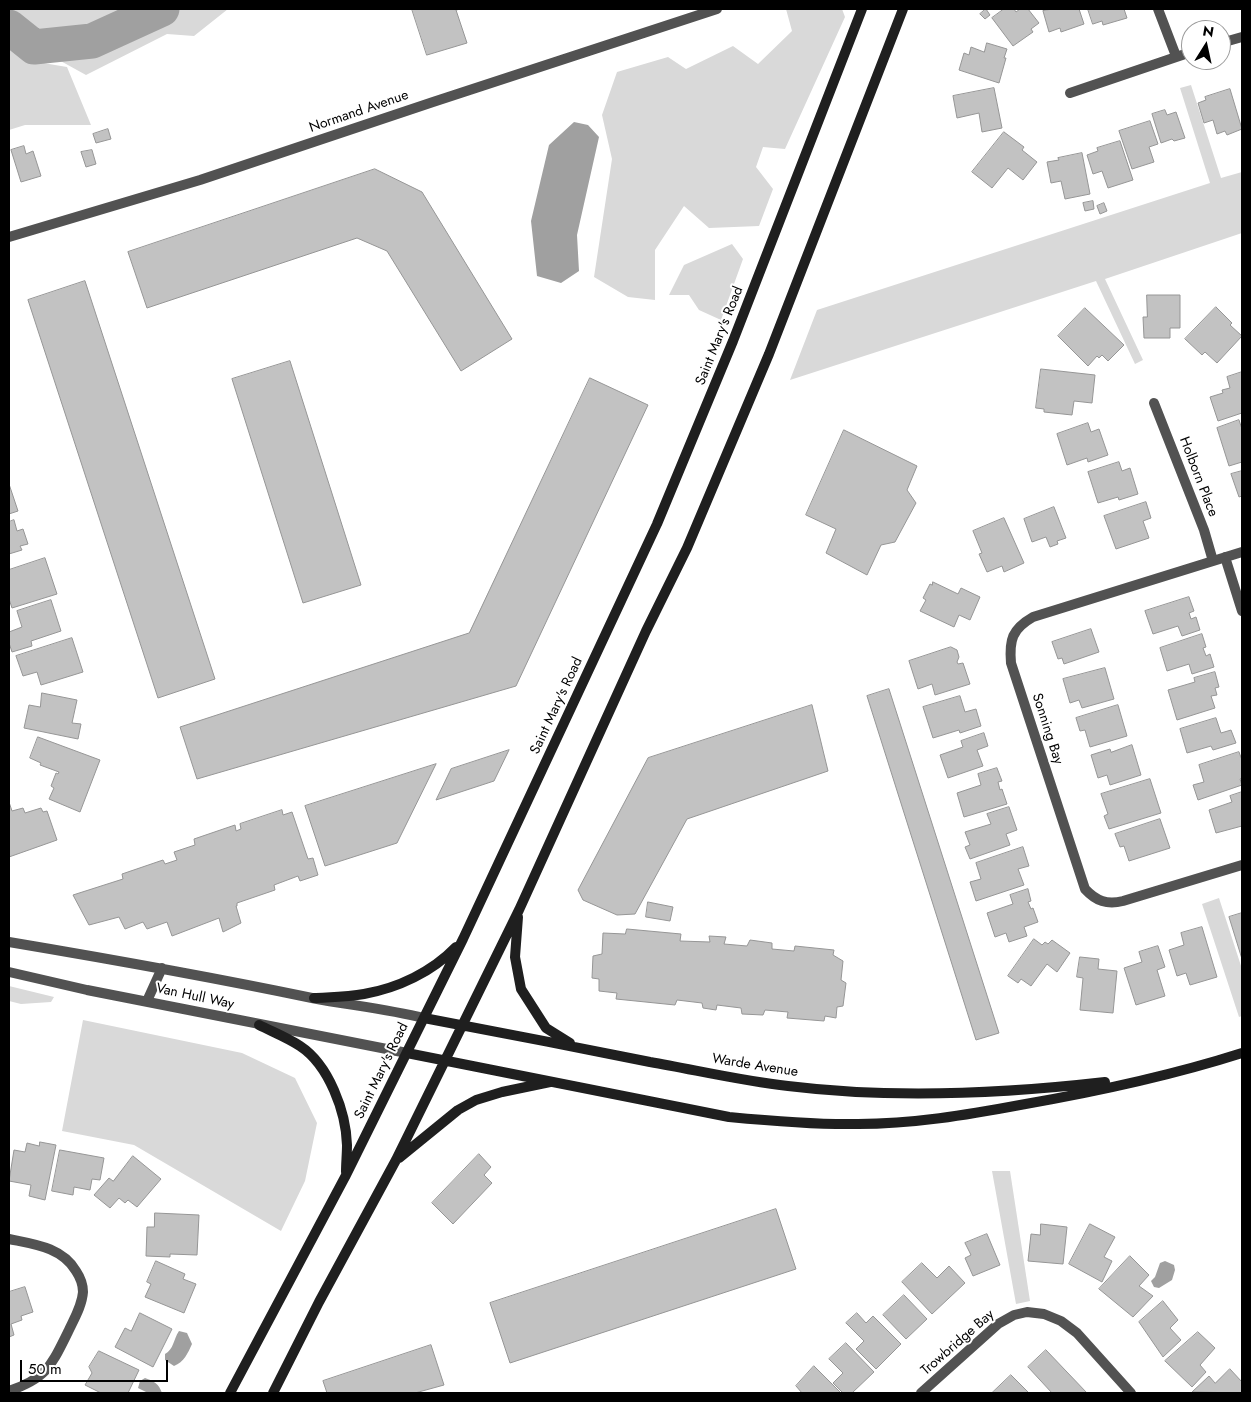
<!DOCTYPE html>
<html>
<head>
<meta charset="utf-8">
<style>
  body { margin:0 }
  #map { position:relative; width:1251px; height:1402px; overflow:hidden; background:#fff; font-family:Jost,sans-serif }
  canvas { display:block }
  .frame { position:absolute; inset:0; border:10px solid #000; pointer-events:none }
  .north { position:absolute; left:1181px; top:20px; width:50px; height:50px; box-sizing:border-box; background:#fff; border:1px solid #999; border-radius:50%; rotate:10deg; font-size:14px; font-weight:700; line-height:20px; text-align:center; color:#000 }
  .north::after { content:''; display:block; margin:auto; width:18px; height:22px; background:#000; clip-path:polygon(50% 0,100% 100%,50% 72%,0 100%) }
  .scale { position:absolute; left:20px; top:1360px; width:148px; height:22px; box-sizing:border-box; border:2px solid #000; border-top:0; padding-left:6px; font-size:15px; line-height:18px; white-space:nowrap; color:#000; -webkit-text-stroke:4px #fff; paint-order:stroke }
</style>
</head>
<body>
<div id="map">
<canvas width="1251" height="1402"></canvas>
<div class="frame"></div>
<div class="north">N</div>
<div class="scale">50 m</div>
</div>
<script>
const ctx = document.querySelector('canvas').getContext('2d');
ctx.lineJoin = 'round';
function fillPath(path, color) { ctx.fillStyle = color; ctx.fill(path, 'evenodd'); }
function stroke(path, color, width, dash) { ctx.strokeStyle = color; ctx.lineWidth = width; ctx.lineCap = dash ? 'butt' : 'round'; ctx.setLineDash(dash || []); ctx.stroke(path); }
function drawText(font, color, halo, rows, align = 'center') {
  ctx.font = font + ' Jost,sans-serif'; ctx.lineWidth = 4; ctx.setLineDash([]); ctx.textBaseline = 'middle'; ctx.strokeStyle = halo; ctx.fillStyle = color; for (const [text, x, y, turn = 0] of rows) {
    ctx.save(); ctx.translate(x, y); ctx.rotate((+turn || 0) * Math.PI / 180); ctx.textAlign = isNaN(turn) ? turn : align; if (halo) ctx.strokeText(text, 0, 0); ctx.fillText(text, 0, 0); ctx.restore();
  }
}
const green = new Path2D(`
  M9 9H228L194 36 167 34 86 75 57 59 43 63 67 67 91 125H25L9 130Z
  M786 9H842L845 17 785 149 763 147 756 167 773 189 759 226 709 228 684 206 655 250V300L628 297 594 277 612 159 602 115 617 72 668 57 686 69 733 46 758 64 792 31Z
  M1191 85 1221 178 1242 172V233L1105 279 1143 360 1135 364 1096 281 790 380 817 310 1210 183 1180 88Z
  M732 244 743 259 721 320 699 310 689 295H669L684 265Z
  M1219 898 1242 969V1016L1239 1017 1202 904Z
  M9 986 54 997 51 1002 21 1004 9 1001Z
  M83 1020 242 1053 295 1078 317 1123 305 1181 281 1231 134 1145 62 1131Z
  M1010 1171 1030 1301 1016 1304 992 1171Z`);
const water = new Path2D(`
  M574 122 588 125 599 137 577 235 579 271 561 283 537 276 531 221 549 145Z
  M1165 1261 1174 1265 1175 1270 1172 1280 1159 1288 1154 1287 1151 1281 1155 1277 1160 1263Z
  M179 1331 187 1333 192 1344C188 1353 184 1362 174 1366L165 1360V1354C174 1349 173 1340 179 1331Z
  M145 1378C154 1381 159 1384 162 1393H148L138 1388 140 1381Z`);
const river = new Path2D(`
  M9 27 34 47 92 41 162 9`);
const building = new Path2D(`
  M412 9H461L456 10 467 43 427 55Z
  M986 9 990 15 985 19 980 14Z
  M1004 9H1014L1016 12 1020 9H1028L1039 23 1031 29 1033 32 1013 46 992 18Z
  M1052 9H1079L1084 24 1061 32 1060 28 1049 32 1043 11Z
  M1088 9H1124L1127 18 1103 25 1102 21 1093 24Z
  M987 43 1007 49 1004 58H1006L999 83 959 70 964 53 969 55 971 47 984 52Z
  M994 88 1002 128 982 132 979 113 957 118 953 96Z
  M1230 89 1242 129 1227 135 1225 131 1217 134 1213 120 1204 123 1198 103 1206 100 1205 97Z
  M1165 110 1167 115 1176 112 1185 138 1174 141 1172 139 1161 143 1152 114Z
  M1150 121 1158 144 1149 147 1154 162 1132 169 1119 131Z
  M108 129 111 139 96 143 93 134Z
  M1004 132 1024 147 1022 150 1037 162 1023 180 1008 168 992 188 972 172Z
  M1120 141 1133 180 1108 188 1102 171 1093 174 1087 155 1098 151 1097 148Z
  M24 146 26 154 33 151 41 176 21 182 11 150Z
  M92 150 96 164 86 167 81 152Z
  M1082 153 1090 194 1065 199 1061 181 1051 183 1047 162 1059 160 1058 158Z
  M375 169 422 192 512 339 461 371 387 251 357 238 147 308 128 252Z
  M1093 201 1094 209 1085 211 1083 203Z
  M1104 203 1107 211 1100 214 1097 206Z
  M85 281 215 679 158 698 28 300Z
  M1147 295H1180V328H1170V338H1144L1143 317H1147Z
  M1216 307 1232 323 1230 325 1242 336 1217 363 1205 352 1202 355 1185 339Z
  M1085 308 1124 345 1108 361 1102 355 1099 358 1097 356 1088 366 1058 336Z
  M290 361 361 585 303 603 232 379Z
  M1041 369 1095 375 1092 403 1074 401 1072 415 1044 412V409L1036 408Z
  M1242 372V413L1218 421 1210 397 1223 393 1222 390 1230 388 1227 377Z
  M590 378 648 405 516 686 197 779 180 727 469 633Z
  M1239 420 1242 429V462L1229 466 1217 428Z
  M1088 423 1091 432 1099 429 1108 455 1088 462 1087 458 1067 465 1057 434Z
  M844 430 917 466 907 490 916 503 895 542 881 545 867 575 826 553 836 529 806 515Z
  M1119 462 1122 471 1130 468 1138 494 1119 500 1118 497 1098 503 1088 472Z
  M1242 471V496L1239 497 1231 474Z
  M9 484 18 511 9 514Z
  M1146 502 1151 518 1143 521 1149 538 1116 549 1104 516Z
  M1054 507 1066 538 1057 541 1058 544 1050 547 1046 537 1032 542 1024 519Z
  M1004 518 1024 563 1004 572 1002 566 987 572 979 554 982 553 973 531Z
  M14 520 17 531 23 529 28 544 20 546 22 550 9 554V522Z
  M45 558 57 594 12 608 9 599V570Z
  M933 582 958 594 961 588 980 597 970 620 959 615 954 627 920 611 926 600 923 598 930 584 932 585Z
  M1189 597 1194 611 1189 613 1191 619 1196 617 1200 630 1182 636 1178 626 1153 634 1145 611Z
  M51 600 61 631 31 641 32 646 12 652 9 643V632L22 627 17 611Z
  M1091 629 1099 652 1064 664 1062 658 1058 659 1052 642Z
  M1202 634 1206 647 1203 648 1206 656 1210 654 1214 667 1192 674 1189 664 1167 671 1160 648Z
  M72 638 83 672 41 685 37 672 23 676 16 656Z
  M951 647 957 650 959 657 957 662 958 664 963 663 970 684 935 695 932 684 918 689 909 661Z
  M1105 668 1114 699 1082 708 1079 700 1070 703 1063 679Z
  M1215 672 1219 687 1215 688 1217 695 1211 696 1215 708 1177 720 1168 690 1195 682 1194 678Z
  M889 689 999 1033 976 1040 867 696Z
  M42 693 77 700 72 723 81 724 78 739 24 728 29 705 40 707Z
  M960 696 965 712 976 709 981 726 960 733 959 730 933 738 923 707Z
  M812 705 828 771 687 819 635 914 617 915 583 900 578 890 648 758Z
  M1118 705 1127 736 1090 747 1085 730 1080 731 1076 718Z
  M1216 718 1221 733 1231 730 1236 743 1213 750 1211 746 1187 753 1180 729Z
  M984 733 988 746 977 750 983 766 948 778 940 755 963 747 961 741Z
  M38 737 100 760 80 812 49 799 54 788 51 786 56 773 58 774 59 772 40 765 41 763 30 758Z
  M1132 745 1141 775 1110 785 1107 775 1098 778 1091 755 1110 749 1111 752Z
  M509 750 494 781 436 800 451 769Z
  M1239 752 1242 760V778L1240 779 1242 785 1198 800 1193 785 1204 782 1199 765Z
  M436 764 397 843 325 866 305 806Z
  M997 768 1002 781 998 782 1000 790 1002 789 1007 804 964 817 957 793 981 785 978 774Z
  M1150 779 1161 813 1109 829 1104 816 1108 814 1101 794Z
  M1242 792V826L1216 833 1209 810 1232 802 1230 796Z
  M9 802 12 811 23 808 25 813 41 808 43 812 47 811 57 840 9 857Z
  M1009 807 1017 830 1006 834 1010 845 970 859 965 847 970 845 965 832 991 824 987 814Z
  M282 810 283 815 292 812 308 859 313 858 318 875 300 881 298 876 274 885 275 890 237 903V906H236L241 923 223 932 219 918 172 936 167 922 147 929 143 922 125 929 119 917 89 925 73 895 123 879 122 874 163 860 165 864 177 860 174 852 195 845 194 839 235 825 236 831 241 829 240 824Z
  M1160 819 1170 848 1129 861 1124 846 1120 847 1115 834Z
  M1023 847 1029 866 1018 869 1024 885 976 901 970 882 981 879 976 863Z
  M1028 889 1031 901 1028 902 1031 909 1033 908 1038 922 1024 927 1027 936 1009 942 1006 933 995 937 987 913 1013 904 1010 895Z
  M648 902 673 907 670 921 646 917Z
  M1242 913V959L1229 917Z
  M1202 927 1217 977 1190 985 1186 973 1177 976 1169 950 1184 945 1181 933Z
  M627 929 681 934 680 941 710 942 709 936 726 937 724 944 747 946 750 940 772 943V949L794 951 795 946 834 950 833 955 843 961 841 980 846 983 843 1006 837 1007 836 1018 825 1016 824 1021 787 1018 788 1012 765 1010 763 1015 742 1014 741 1008 717 1005 716 1010 703 1008 702 1003 677 1000 675 1005 616 999 617 993 599 991V979L592 978 593 956 602 954 603 933 625 934Z
  M1034 939 1042 945 1045 942 1048 944 1052 940 1070 953 1057 972 1047 964 1031 986 1021 979 1018 983 1008 976Z
  M1158 946 1165 967 1157 970 1165 996 1136 1005 1124 968 1142 962 1139 952Z
  M1080 957 1099 959 1098 969 1117 971 1113 1013 1080 1010 1083 978 1077 977Z
  M40 1142 56 1145 45 1200 29 1196 31 1185 9 1181 14 1150 25 1152 27 1143 39 1146Z
  M60 1150 104 1158 100 1180 92 1179 90 1190 74 1187 73 1195 52 1191Z
  M479 1154 491 1167 484 1175 492 1183 453 1224 432 1203Z
  M133 1156 161 1179 137 1207 128 1200 125 1203 119 1198 110 1208 94 1195 109 1178 113 1181Z
  M776 1209 796 1269 510 1363 490 1303Z
  M155 1213 199 1215 197 1255 170 1254V1257L146 1256 147 1227H154Z
  M1041 1224 1067 1227 1063 1264 1028 1261 1031 1234 1040 1235Z
  M1090 1224 1115 1237 1104 1257 1112 1261 1102 1282 1069 1264Z
  M987 1234 1000 1265 973 1276 965 1258 971 1255 965 1243Z
  M1130 1256 1149 1275 1139 1286 1153 1296 1133 1317 1099 1289Z
  M156 1261 185 1274 183 1279 196 1284 184 1313 145 1297 151 1284 147 1282Z
  M922 1263 937 1278 949 1266 965 1283 932 1314 902 1282Z
  M25 1287 33 1312 21 1316 22 1320 11 1324 14 1335 9 1337V1292Z
  M904 1295 927 1319 906 1339 883 1315Z
  M1163 1301 1178 1320 1170 1328 1181 1340 1163 1357 1139 1322Z
  M140 1313 172 1329 153 1367 115 1347 125 1328 131 1331Z
  M857 1313 866 1323 873 1316 901 1344 876 1369 856 1349 864 1341 846 1323Z
  M1198 1332 1215 1348 1200 1365 1206 1372 1192 1387 1165 1361Z
  M846 1343 874 1372 852 1393H843L833 1383 843 1373 829 1359Z
  M431 1345 444 1385 415 1393H327L323 1381Z
  M1046 1350 1087 1393H1052L1028 1367Z
  M99 1351 139 1370 128 1393H101L85 1385 92 1373 89 1367Z
  M814 1366 841 1393H802L796 1386Z
  M1230 1369 1242 1382V1393L1192 1392 1209 1376 1215 1383Z
  M1011 1375 1029 1393H992Z`);
const street = new Path2D(`
  M1158 9 1176 56
  M1221 43 1242 37
  M1070 93 1191 52
  M9 237 200 180 433 102 717 9
  M1154 403 1204 530 1213 561
  M1242 552 1033 617C1012 629 1009 640 1011 663L1085 889C1096 901 1107 905 1123 901L1242 865
  M1225 557 1242 611
  M9 942C110 959 211 977 312 998 349 1005 387 1009 424 1018
  M9 972 87 990 407 1053
  M147 1001 162 968
  M9 1239C33 1244 62 1247 76 1271 80 1277 83 1284 83 1292 82 1306 74 1319 68 1332 51 1366 47 1378 9 1391
  M921 1393 998 1324 1014 1315 1027 1312 1044 1314 1061 1321 1077 1333 1131 1393`);
const secondary = new Path2D(`
  M518 917 515 957 521 989 546 1028 570 1043
  M314 998C331 997 348 997 364 994 398 988 432 972 456 947
  M424 1018C499 1032 575 1047 650 1062 696 1070 742 1081 788 1086 893 1099 1000 1094 1105 1082
  M259 1025C273 1032 288 1038 300 1046 329 1065 346 1112 347 1145 347 1154 346 1163 346 1172
  M407 1053 729 1117C771 1121 815 1125 858 1124 912 1124 967 1115 1020 1105 1095 1092 1170 1076 1242 1053
  M399 1158 458 1110 476 1100 502 1092 550 1082
  M230 1393 345 1177 463 939 657 524 733 341 862 9
  M273 1393 319 1302 396 1160 428 1095 519 910 646 631 687 548 769 354 903 9`);
const streetNames = [
  ["Normand Avenue",359,112,-19],
  ["Saint Mary's Road",720,336,-68],
  ["Holborn Place",1198,477,69],
  ["Saint Mary's Road",557,706,-65],
  ["Sonning Bay",1047,729,72],
  ["Van Hull Way",195,997,12],
  ["Warde Avenue",755,1066,9],
  ["Saint Mary's Road",382,1071,-64],
  ["Trowbridge Bay",958,1343,-41]
];
fillPath(green, '#d9d9d9');
fillPath(water, '#a0a0a0');
stroke(river, '#a0a0a0', 35);
fillPath(building, '#c2c2c2');
stroke(building, '#969696', 1);
stroke(street, '#525252', 10);
stroke(secondary, '#1f1f1f', 10);
drawText('14px', '#000', '#fff', streetNames);
</script>
</body>
</html>
